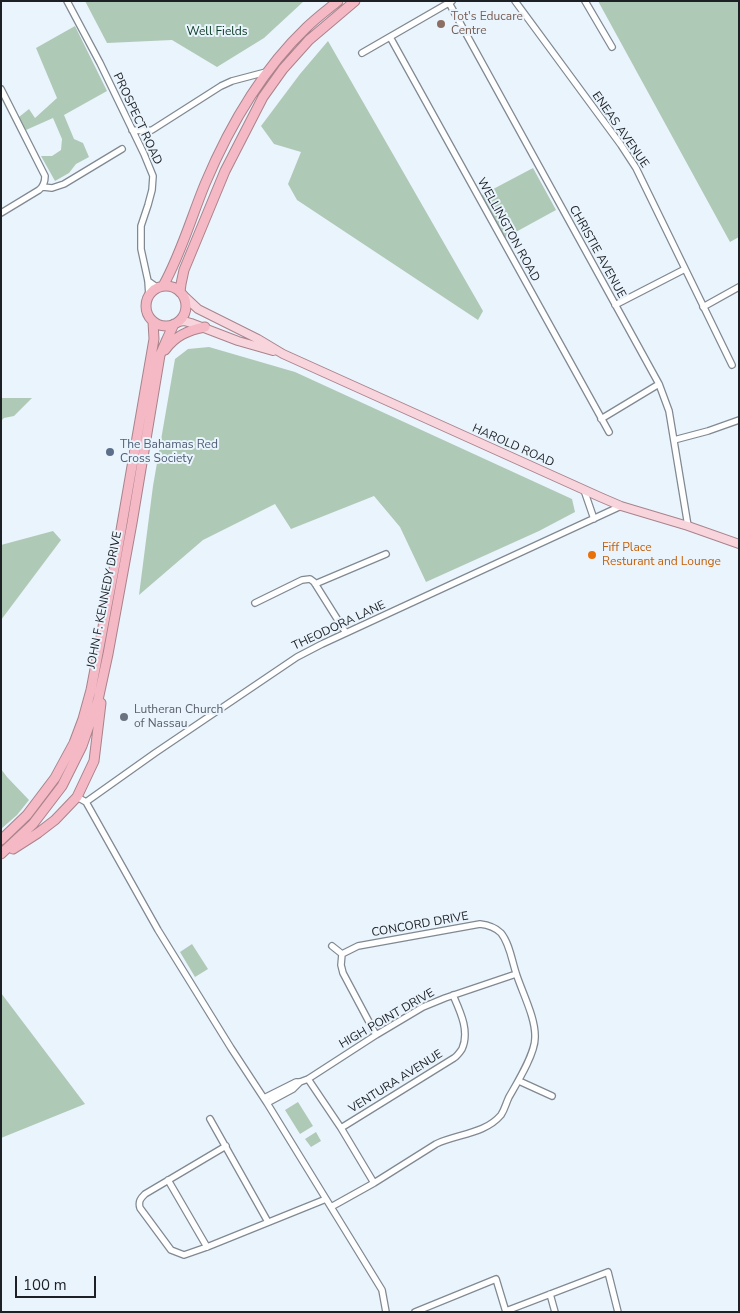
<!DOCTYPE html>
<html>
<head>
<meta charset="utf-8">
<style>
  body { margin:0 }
  #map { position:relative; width:740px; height:1313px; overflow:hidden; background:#eaf4fd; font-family:"Nunito Sans",sans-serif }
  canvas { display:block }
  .frame { position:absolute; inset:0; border:2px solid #1d2024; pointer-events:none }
  .scale { position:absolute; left:15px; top:1276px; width:81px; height:22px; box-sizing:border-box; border:2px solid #1d2024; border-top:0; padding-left:6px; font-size:15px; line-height:18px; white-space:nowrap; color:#1d2024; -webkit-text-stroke:4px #eaf4fd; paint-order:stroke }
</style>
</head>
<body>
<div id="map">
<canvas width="740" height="1313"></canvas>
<div class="frame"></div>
<div class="scale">100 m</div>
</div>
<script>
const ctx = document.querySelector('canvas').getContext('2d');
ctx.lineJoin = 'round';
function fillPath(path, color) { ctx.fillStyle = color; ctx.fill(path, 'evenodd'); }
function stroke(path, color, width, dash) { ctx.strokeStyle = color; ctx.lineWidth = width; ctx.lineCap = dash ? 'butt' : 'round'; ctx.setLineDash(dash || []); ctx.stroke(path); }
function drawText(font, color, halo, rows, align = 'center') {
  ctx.font = font + ' "Nunito Sans",sans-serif'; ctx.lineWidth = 4; ctx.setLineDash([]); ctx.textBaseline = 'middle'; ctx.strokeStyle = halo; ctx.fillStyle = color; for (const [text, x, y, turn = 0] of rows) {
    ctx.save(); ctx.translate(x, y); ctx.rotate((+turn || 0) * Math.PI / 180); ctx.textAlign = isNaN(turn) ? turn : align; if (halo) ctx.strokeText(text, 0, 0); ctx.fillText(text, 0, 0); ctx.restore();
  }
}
const green = new Path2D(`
  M85 1H304L264 38 217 67 172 40 107 43Z
  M598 1H739V237L730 242Z
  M75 26 107 91 64 115 74 139 83 143 89 157 76 164 69 173 55 181 41 156H52L61 150 62 139 53 118 26 130 19 117 29 109 35 118 57 98 36 48Z
  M328 41 483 311 478 320 297 200 288 184 301 152 274 144 261 126 300 74Z
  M533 168 556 210 503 239 480 196Z
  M209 347 295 372 572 499 575 512 539 531 426 582 400 527 374 496 291 529 275 504 203 540 139 595 153 486 175 359 188 349Z
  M1 398H32L14 416 4 418 1 421Z
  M53 531 61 540 1 620V545Z
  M1 769 7 777 29 800 17 815 1 829Z
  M192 944 208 969 195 977 180 952Z
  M1 993 85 1104 1 1138Z
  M298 1102 313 1126 300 1134 285 1110Z
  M316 1132 321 1141 311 1147 305 1139Z`);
const minor = new Path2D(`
  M67 1 100 63 144 154 153 176 152 190 148 205 141 226V249L148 281 149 296
  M448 1 659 384 669 411 688 526
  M515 1 621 145 636 168 732 365
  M585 1 612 47
  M390 37 609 432
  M362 53 452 1
  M1 89 45 176C45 182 44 186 39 190L1 213
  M132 130 147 131 152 130 221 86 232 81 266 72
  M43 187 52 188 64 184 122 149
  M148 281 158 288
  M615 305 685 269
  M703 307 739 287
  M601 419 659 384
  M674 440 708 431 739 420
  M584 490 594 519
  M315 584 386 554
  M255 603 302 580 310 579 314 582 346 633
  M77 797 86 802 158 930 231 1048 267 1103 382 1290 386 1312
  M86 802 155 753 297 657 322 644 621 506
  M332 946 342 954
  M308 1079 341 1128 374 1183
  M519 1081 552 1096
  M264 1098 296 1082H300L308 1079 376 1035 423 1007 445 998 516 974
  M267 1103 293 1089 300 1082
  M210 1119 268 1222
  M341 1128 454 1058C457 1056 460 1052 462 1049 470 1031 460 1011 453 995
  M226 1146 145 1194C141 1198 138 1201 140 1208L171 1250 184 1255 207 1247 326 1199
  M168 1180 207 1247
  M331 1207 374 1183 436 1144C457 1134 485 1134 501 1115 505 1109 506 1103 509 1097 517 1083 535 1054 535 1038 536 1019 523 994 517 976 512 962 510 944 501 933 495 927 488 925 480 924L358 946 342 954 341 965 343 973 376 1035
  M550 1294 555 1312
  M506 1311 608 1272 618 1312
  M415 1312 496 1279 506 1312`);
const major = new Path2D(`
  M183 295 198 309 258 339 283 354 600 497 621 506 688 526 739 544
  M178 322 184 321 191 323 238 341 273 351`);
const highway = new Path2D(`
  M163 286C181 254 191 218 205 184 229 127 261 71 306 28 316 18 327 10 338 1
  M146 306a20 20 0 1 1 40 0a20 20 0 1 1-40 0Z
  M180 292 181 284 184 270 225 171 263 97 283 69 309 40 355 1
  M165 350C175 336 188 330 205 327
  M1 840 27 815 55 778 74 743 83 719 91 690 117 553 154 339 153 322
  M13 849 38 833 55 820 77 797 94 761 101 703
  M1 854 33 824 62 786 82 746 98 700 108 654 132 523 160 355 167 339 174 324`);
const markers = [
  [441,24,5,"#8d6e63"],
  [110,452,5,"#5c6f8a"],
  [592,555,5,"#e8710a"],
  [124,717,5,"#6b7280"]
];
const educationNames = [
  ["Tot's Educare",451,17],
  ["Centre",451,31]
];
const parkNames = [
  ["Well Fields",217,32]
];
const streetNames = [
  ["PROSPECT ROAD",137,119,65],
  ["ENEAS AVENUE",620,130,55],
  ["WELLINGTON ROAD",508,230,61],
  ["CHRISTIE AVENUE",597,252,61],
  ["HAROLD ROAD",513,446,24],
  ["JOHN F. KENNEDY DRIVE",105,600,-79],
  ["THEODORA LANE",339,626,-25],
  ["CONCORD DRIVE",420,925,-10],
  ["HIGH POINT DRIVE",387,1019,-30],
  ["VENTURA AVENUE",396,1082,-32]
];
const serviceNames = [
  ["The Bahamas Red",120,445],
  ["Cross Society",120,459]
];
const foodNames = [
  ["Fiff Place",602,548],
  ["Resturant and Lounge",602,562]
];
const worshipNames = [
  ["Lutheran Church",134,710],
  ["of Nassau",134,724]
];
fillPath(green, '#afc9b7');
stroke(minor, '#808991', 8);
stroke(major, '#a9838c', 10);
stroke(highway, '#a9838c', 11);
stroke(minor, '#fff', 5.5);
stroke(major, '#f8d5dc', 8);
stroke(highway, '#f4b9c4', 9);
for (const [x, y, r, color] of markers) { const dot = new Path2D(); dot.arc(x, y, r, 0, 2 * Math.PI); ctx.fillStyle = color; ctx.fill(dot); stroke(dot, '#eaf4fd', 2); }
drawText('12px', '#785e54', '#eaf4fd', educationNames, 'left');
drawText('12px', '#05371f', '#eaf4fd', parkNames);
drawText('12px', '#1d2024', '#eaf4fd', streetNames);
drawText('12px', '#4e5e75', '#eaf4fd', serviceNames, 'left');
drawText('12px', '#c56008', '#eaf4fd', foodNames, 'left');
drawText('12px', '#5b616d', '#eaf4fd', worshipNames, 'left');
</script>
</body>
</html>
